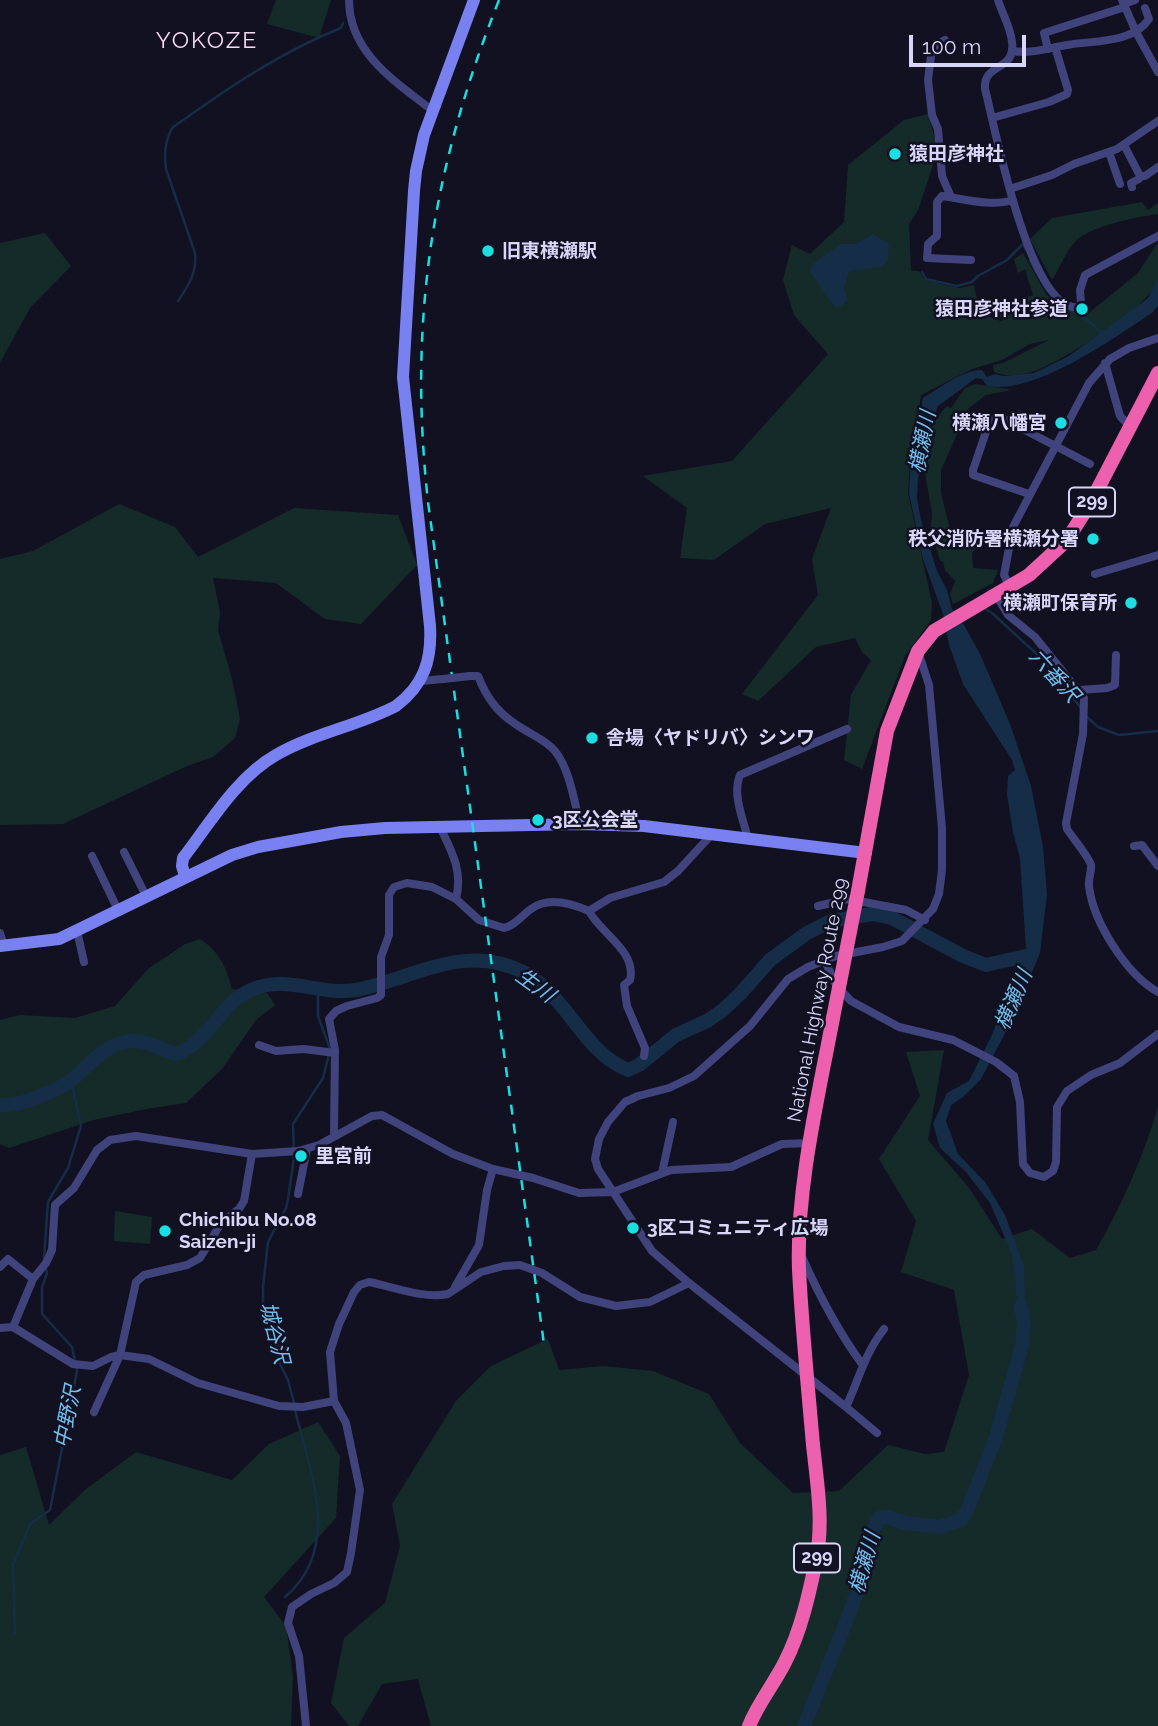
<!DOCTYPE html>
<html>
<head>
<meta charset="utf-8">
<style>
  body { margin:0 }
  #map { position:relative; width:1158px; height:1726px; overflow:hidden; background:#121122; font-family:Raleway,sans-serif }
  canvas { display:block }
  .scale { position:absolute; left:909px; top:35px; width:117px; height:32px; box-sizing:border-box; border:4px solid #d8d7fa; border-top:0; padding-left:9px; font-size:21px; line-height:24px; white-space:nowrap; color:#d8d7fa; -webkit-text-stroke:5px #121122; paint-order:stroke }
</style>
</head>
<body>
<div id="map">
<canvas width="1158" height="1726"></canvas>
<div class="scale">100 m</div>
</div>
<script>
const ctx = document.querySelector('canvas').getContext('2d');
ctx.lineJoin = 'round';
function fillPath(path, color) { ctx.fillStyle = color; ctx.fill(path, 'evenodd'); }
function stroke(path, color, width, dash) { ctx.strokeStyle = color; ctx.lineWidth = width; ctx.lineCap = dash ? 'butt' : 'round'; ctx.setLineDash(dash || []); ctx.stroke(path); }
function drawText(font, color, halo, rows, align = 'center') {
  ctx.font = font + ' Raleway,"Noto Sans JP",sans-serif'; ctx.lineWidth = 5; ctx.setLineDash([]); ctx.textBaseline = 'middle'; ctx.strokeStyle = halo; ctx.fillStyle = color; for (const [text, x, y, turn = 0] of rows) {
    ctx.save(); ctx.translate(x, y); ctx.rotate((+turn || 0) * Math.PI / 180); ctx.textAlign = isNaN(turn) ? turn : align; if (halo) ctx.strokeText(text, 0, 0); ctx.fillText(text, 0, 0); ctx.restore();
  }
}
const green = new Path2D(`
  M276 0H331L319 38 267 24Z
  M928 114 938 150 918 210 909 224 911 271H919L925 280 959 288 974 285C976 302 985 320 1003 321L997 311 1004 307 1008 315 1020 310 1025 298 1033 295 1025 269 1018 273 1014 259 1023 253 1046 294 1062 310 1090 312 1138 273 1158 242C1158 253 1158 269 1158 280 1151 306 1058 364 1032 372 1020 375 1005 377 994 372L993 365 1003 363 1049 340 1030 344 1002 360 972 369 921 395 910 461 908 493 932 603 931 620 905 656 862 769 844 760 851 695 871 660 862 652 855 638 816 647 758 701 742 694 818 595 812 559 831 508 765 524 714 560 680 558 687 508 643 476 732 461 828 354 794 315 783 280 792 245 810 254 844 222 848 165 904 120Z
  M1142 202 1148 210 1158 203V214C1137 217 1089 226 1075 242 1066 251 1060 268 1052 280L1030 239 1052 218Z
  M45 233 71 266 30 308 0 363V243Z
  M975 384 1012 390 986 395 969 408 941 470V493L955 550 970 544 977 547 972 553 973 568 998 570 993 583 953 604 950 594 955 581 945 570 943 562 940 560C937 550 933 539 931 529 931 522 933 514 931 507 924 464 914 441 947 406L951 408 965 388Z
  M119 504 175 527 198 557 294 508 398 515 417 565 361 624 325 619 276 583 213 578 220 612 218 630 233 683 240 719 235 738 213 757 187 766 63 824 0 825V559L33 551Z
  M200 939C220 952 226 967 232 989L267 993 275 1005 256 1020 222 1069 186 1103 146 1109 94 1120 9 1148 0 1144V1020L20 1015 75 1018 115 1006 148 969 185 944Z
  M944 1050 928 1140 970 1189 1002 1239 1032 1229 1070 1258 1096 1250C1122 1204 1143 1158 1158 1107V1726H431L418 1679 382 1684 358 1726H349L331 1703 344 1638 385 1603 400 1546 392 1504 456 1401 491 1366 548 1339 559 1370 603 1366 653 1371 709 1394 740 1443 793 1493 839 1491 888 1445 925 1454 944 1452 969 1375 954 1290 901 1272 916 1221 879 1159 920 1096 906 1052Z
  M115 1211 152 1217 150 1244 114 1241Z
  M318 1422 340 1456 336 1518 264 1597 286 1626 293 1677 291 1726H0V1455L26 1447 49 1525 86 1489 136 1452 232 1480 269 1444Z`);
const water = new Path2D(`
  M873 234 889 244 888 260 882 267 849 271 844 288 847 300 842 306 835 307 810 272 812 265 840 244H856Z
  M1158 279V306L1152 313C1112 339 1035 395 987 386L982 379 976 378 938 406 924 448 918 479 917 498 921 520 937 571 947 590 952 609 964 625 981 656 1010 724 1031 786 1043 847 1047 894 1040 953 1011 1022 981 1079 963 1097 951 1105 946 1121 958 1154 985 1182 1005 1215 1024 1266 1026 1338 1017 1296 1012 1254 990 1203 966 1172 940 1148 933 1124 947 1093 969 1081 991 1037 1026 949 1020 859 1013 832 1007 795 1008 776 1015 770 1012 760 963 684 949 645 943 614 923 559 909 493 911 459 923 398C940 388 962 370 982 370L987 377 995 374 1003 376 1034 373 1069 356 1148 298Z`);
const stream = new Path2D(`
  M1030 260 1036 272
  M922 272 926 279 957 286 972 282 978 276 1007 260 1023 244 1026 250
  M1045 287 1056 301
  M178 301C189 285 197 272 195 253L166 169C164 153 165 142 172 128 225 90 280 52 341 28L343 23
  M1061 305 1086 319 1104 335
  M984 608 992 613 1042 659 1081 708
  M1087 717 1098 727 1119 735 1158 731
  M44 1258 48 1202 68 1168 81 1126 71 1080
  M294 1403 288 1380 277 1358 278 1337 267 1317 263 1304V1287L268 1242 286 1208 288 1199 294 1158 293 1124 323 1078 328 1058 329 1046 318 1016V987
  M285 1597C343 1548 310 1471 295 1410
  M15 1634 13 1565 30 1524 50 1510 77 1371 72 1347 42 1314V1287L47 1273 46 1268`);
const river = new Path2D(`
  M0 1105C19 1107 61 1090 75 1077 92 1062 110 1040 135 1041 150 1041 162 1051 176 1054 210 1042 219 1004 251 990 286 974 321 996 356 990 413 979 465 941 525 973 568 997 582 1051 628 1070L639 1065 676 1035 707 1021 723 1010 740 994 770 960 807 933 831 921 872 914 892 918 963 956 986 965 1030 955
  M804 1726 849 1615 864 1570 872 1532 879 1518 887 1517 905 1523 940 1527 960 1520 966 1513 996 1437 1022 1346 1024 1325 1021 1306`);
const street = new Path2D(`
  M349 0C349 53 396 82 433 111
  M998 0C1002 13 1011 28 1012 42 1016 72 983 62 985 89 995 127 1030 316 1080 307L1081 304 1080 290 1085 275 1158 236
  M1122 0 1136 32 1158 72
  M1124 4 1135 0
  M945 40 932 48 928 80 932 115 938 129 942 176 951 197
  M1048 49 1044 33 1125 7
  M1012 51C1032 54 1048 48 1067 45 1094 40 1132 44 1149 19L1145 8
  M992 118 1049 102 1067 94 1068 90 1055 47
  M1124 145 1140 176 1139 179 1131 183 1132 187
  M1109 152 1120 184
  M1140 176H1145L1158 167
  M1010 189 1052 175 1074 164 1117 149 1158 121
  M971 260 927 258 928 244 937 236V202L942 196C965 199 991 207 1013 200
  M1105 363 1120 416 1130 427
  M1029 494 973 475V470L988 426 998 416 1090 464
  M1095 574 1158 555
  M1010 587 1004 575 1013 527 1089 383 1110 359 1129 348 1158 338
  M996 595 1008 615 1035 637 1084 698 1083 734 1066 823 1067 829C1072 837 1089 857 1091 865 1092 871 1088 879 1089 886 1093 922 1127 975 1158 992
  M470 676H478C486 696 496 711 514 723 527 733 544 738 555 751 570 770 574 801 580 824
  M421 681 443 679
  M1080 690 1107 688 1115 685 1116 655
  M440 827C452 852 463 871 456 899
  M748 838C743 820 732 793 740 775L847 729
  M1134 846 1142 845 1158 866
  M124 852 146 896
  M92 856 118 910
  M818 906 848 899 906 910 925 920
  M589 911C600 933 637 951 630 980L624 985 627 1006 645 1048 644 1056
  M77 931 84 962
  M0 933 4 946
  M825 961 836 985 851 1001 899 1027 953 1040 996 1062 1014 1076 1020 1102 1023 1164 1030 1173 1044 1177 1053 1171 1056 1162 1057 1107 1067 1091 1091 1075 1120 1063 1158 1034
  M259 1045 276 1051 304 1049 335 1053
  M334 1135 335 1050 329 1019 336 1011 347 1006 377 998 381 995V957L389 935V895L394 887 407 883 432 887 456 899 479 920 504 928C516 925 521 916 531 909 548 896 571 903 589 911L610 898 664 882 678 871 712 834
  M662 1173 673 1122
  M298 1194 307 1149
  M802 1257C819 1295 837 1330 862 1364
  M0 1267 8 1259 33 1279
  M455 1287 479 1245 487 1190 493 1169
  M13 1327 33 1279 46 1263 52 1250 55 1205 74 1188 97 1150 110 1140 136 1136 252 1154 298 1151 319 1145 372 1116 382 1115 453 1154 493 1169 533 1178 579 1193 613 1192 671 1170 731 1167 782 1144 811 1143
  M0 1328 13 1327 73 1364 93 1366 111 1357 120 1355 149 1359 198 1383 279 1406 303 1407 334 1401
  M884 1329C865 1353 859 1379 846 1407L689 1283 652 1251 598 1169 595 1159 599 1139 608 1122 625 1102 638 1096 669 1088 694 1076 750 1026 788 979 808 967 836 956 883 947 902 941 933 909 939 894 942 870V828L929 685 918 651
  M846 1407 877 1433
  M94 1412 120 1355 136 1282 144 1275 187 1265 200 1258 221 1223 239 1209 244 1201 252 1154
  M306 1726 299 1656 288 1623 292 1607 311 1594 334 1583 347 1572 351 1553 360 1490 346 1423 334 1401 330 1352 339 1324 354 1292 360 1285 369 1282C394 1287 423 1299 448 1294L481 1272 504 1266 520 1265 542 1273 580 1297 616 1306 650 1302 689 1283`);
const secondary = new Path2D(`
  M185 876 182 866 183 858C210 823 237 777 276 755 314 733 358 726 396 706 424 685 432 660 430 626L403 377 414 191 416 171 424 135 474 0
  M0 946 59 939 232 855 258 847 341 832 385 828 580 824 644 826 866 853`);
const highway = new Path2D(`
  M858 891 887 731 918 651 934 631 1029 575 1067 540 1091 502 1158 373
  M749 1726C758 1703 774 1684 785 1662 801 1631 809 1594 816 1561 824 1522 817 1483 813 1445 808 1387 802 1328 799 1270 796 1189 818 1098 833 1018`);
const rail = new Path2D(`
  M499 0C432 169 408 320 428 502L544 1344`);
const streetBridge = new Path2D(`
  M443 679 470 676`);
const highwayBridge = new Path2D(`
  M833 1018 858 891`);
const markers = [
  [895,154,7,"#1bdee2"],
  [488,251,7,"#1bdee2"],
  [1082,309,7,"#1bdee2"],
  [1061,423,7,"#1bdee2"],
  [1093,539,7,"#1bdee2"],
  [1131,603,7,"#1bdee2"],
  [592,738,7,"#1bdee2"],
  [538,820,7,"#1bdee2"],
  [301,1156,7,"#1bdee2"],
  [633,1228,7,"#1bdee2"],
  [165,1231,7,"#1bdee2"]
];
const shields = [
  [1092,502,46],
  [817,1558,46]
];
const shieldNames = [
  ["299",1092,502],
  ["299",817,1558]
];
const poiNames = [
  ["猿田彦神社",909,154],
  ["旧東横瀬駅",502,251],
  ["猿田彦神社参道",1068,309,"right"],
  ["横瀬八幡宮",1047,423,"right"],
  ["秩父消防署横瀬分署",1079,539,"right"],
  ["横瀬町保育所",1117,603,"right"],
  ["舎場〈ヤドリバ〉シンワ",606,738],
  ["3区公会堂",552,820],
  ["里宮前",315,1156],
  ["Chichibu No.08",179,1220],
  ["Saizen-ji",179,1242],
  ["3区コミュニティ広場",647,1228]
];
const streetNames = [
  ["National Highway Route 299",818,1000,-79]
];
const waterNames = [
  ["横瀬川",923,442,-79],
  ["六番沢",1054,676,48],
  ["生川",535,986,36],
  ["横瀬川",1014,1000,-67],
  ["城谷沢",274,1333,76],
  ["中野沢",68,1417,-79],
  ["横瀬川",865,1563,-74]
];
const quarterNames = [
  ["YOKOZE",207,41]
];
fillPath(green, '#152b29');
fillPath(water, '#162d47');
stroke(stream, '#162d47', 2.5);
stroke(river, '#162d47', 14);
stroke(street, '#41447c', 8);
stroke(secondary, '#7980ef', 12);
stroke(highway, '#ec60ae', 14);
stroke(rail, '#1bdee2', 2.5, [10, 9]);
stroke(streetBridge, '#41447c', 8);
stroke(highwayBridge, '#ec60ae', 14);
for (const [x, y, r, color] of markers) { const dot = new Path2D(); dot.arc(x, y, r, 0, 2 * Math.PI); ctx.fillStyle = color; ctx.fill(dot); stroke(dot, '#121122', 2.5); }
for (const [x, y, w] of shields) { const box = new Path2D(); box.roundRect(x - w / 2, y - 14.5, w, 29, 5); ctx.fillStyle = '#121122'; ctx.fill(box); stroke(box, '#d8d7fa', 2); }
drawText('bold 18px', '#d8d7fa', null, shieldNames);
drawText('bold 19px', '#d8d7fa', '#121122', poiNames, 'left');
drawText('19px', '#d8d7fa', '#121122', streetNames);
drawText('italic 21px', '#71beee', '#121122', waterNames);
ctx.letterSpacing = '2px';
drawText('23px', '#fad9f1', '#121122', quarterNames);
ctx.letterSpacing = '0px';
</script>
</body>
</html>
